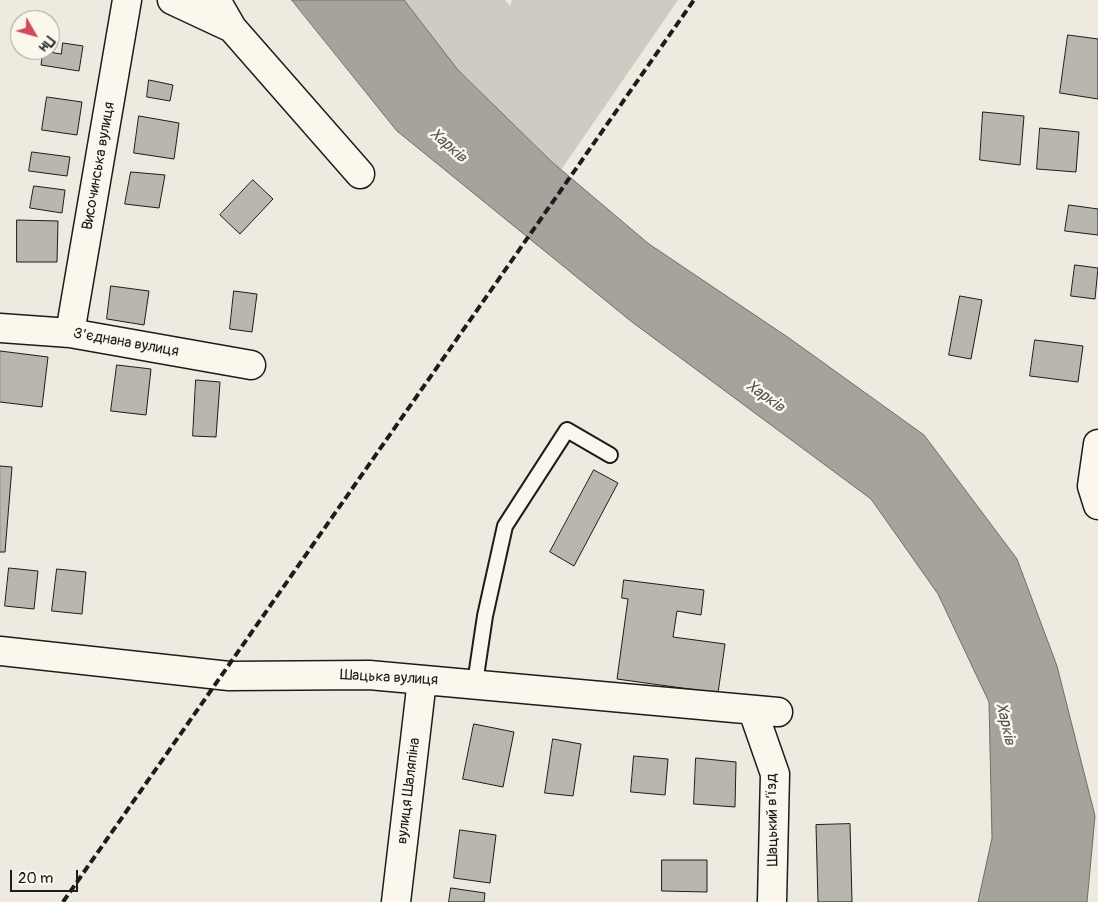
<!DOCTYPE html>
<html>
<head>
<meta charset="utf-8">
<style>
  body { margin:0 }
  #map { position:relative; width:1098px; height:902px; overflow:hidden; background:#eeeadf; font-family:Pangolin,sans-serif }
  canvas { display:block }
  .north { position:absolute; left:10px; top:10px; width:50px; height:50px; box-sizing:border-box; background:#fbf7ec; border:1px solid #a29f99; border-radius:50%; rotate:128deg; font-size:14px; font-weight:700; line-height:20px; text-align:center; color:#1c1c1c }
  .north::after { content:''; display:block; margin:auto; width:18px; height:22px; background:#d1495b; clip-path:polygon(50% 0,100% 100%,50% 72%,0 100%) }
  .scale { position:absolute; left:10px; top:870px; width:68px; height:22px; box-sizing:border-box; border:2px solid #1c1c1c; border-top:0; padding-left:6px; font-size:15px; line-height:18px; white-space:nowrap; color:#1c1c1c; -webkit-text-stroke:4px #fbf7ec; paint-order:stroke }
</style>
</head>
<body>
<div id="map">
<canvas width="1098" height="902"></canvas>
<div class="north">Пн</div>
<div class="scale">20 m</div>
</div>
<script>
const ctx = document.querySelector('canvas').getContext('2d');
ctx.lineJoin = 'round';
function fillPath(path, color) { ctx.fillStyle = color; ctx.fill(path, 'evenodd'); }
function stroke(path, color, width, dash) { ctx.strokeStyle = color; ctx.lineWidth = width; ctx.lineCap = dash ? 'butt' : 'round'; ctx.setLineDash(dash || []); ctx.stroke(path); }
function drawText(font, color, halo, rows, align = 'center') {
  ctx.font = font + ' Pangolin,sans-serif'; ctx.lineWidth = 5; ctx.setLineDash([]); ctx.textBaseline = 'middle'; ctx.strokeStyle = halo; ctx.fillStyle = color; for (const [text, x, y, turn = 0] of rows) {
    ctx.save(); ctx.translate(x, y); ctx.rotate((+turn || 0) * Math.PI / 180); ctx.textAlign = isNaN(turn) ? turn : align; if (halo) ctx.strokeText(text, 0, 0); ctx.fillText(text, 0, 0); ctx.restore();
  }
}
const green = new Path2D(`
  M404 0H505L510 6 512 0H678L561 170 458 70Z`);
const water = new Path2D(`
  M292 0H404L458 70 552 162 649 244 789 338 924 435 1017 559 1057 666 1095 816 1087 902H978L992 838 989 702 938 594 871 499 632 322 397 131Z`);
const building = new Path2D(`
  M1068 35 1098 39V99L1060 93Z
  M63 43 83 46 79 71 41 65 43 51 61 54Z
  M149 80 173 85 170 101 147 97Z
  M47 97 82 102 77 135 42 130Z
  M983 112 1024 116 1020 165 980 160Z
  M139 116 179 123 174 159 134 153Z
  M1040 128 1079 132 1076 172 1037 169Z
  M32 152 70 157 67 176 29 171Z
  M131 172 165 175 159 208 125 204Z
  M253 180 273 199 240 234 220 215Z
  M34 186 65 190 62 213 30 208Z
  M1069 205 1098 209V235L1065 231Z
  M17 220 58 221 57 262H17Z
  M1075 265 1098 268 1095 299 1071 296Z
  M111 286 149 291 144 325 107 319Z
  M234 291 257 294 252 332 230 329Z
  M960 296 982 300 971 359 949 355Z
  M1035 340 1083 346 1078 382 1030 376Z
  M0 351 48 357 42 407 0 402Z
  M117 365 151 369 146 415 111 411Z
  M196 380 220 382 216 437 193 436Z
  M0 466 12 467 5 552H0Z
  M594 470 618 483 574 566 550 552Z
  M9 568 38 571 34 609 5 606Z
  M57 569 86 572 82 614 52 611Z
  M624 580 704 590 701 615 677 611 673 637 725 644 718 693 617 679 628 599 622 598Z
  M474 724 514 732 503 787 463 779Z
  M553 739 581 744 573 796 545 793Z
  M634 756 668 759 665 795 631 792Z
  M696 758 736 762 735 807 694 804Z
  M850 824 852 902H818L816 825Z
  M460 830 496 835 490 883 454 878Z
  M662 860H707V892L662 891Z
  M451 888 485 893 484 902H449Z`);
const lane = new Path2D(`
  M475 683 485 616 505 526 567 430 610 455`);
const street = new Path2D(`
  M172 0 232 28
  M216 0 232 28 360 174
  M0 328 70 333 251 365
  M70 333 127 0
  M1098 444 1092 486 1098 505
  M0 651 229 676 369 675 778 712
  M753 711 775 774 772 902
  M396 902 422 680`);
const rail = new Path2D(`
  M63 902 694 0`);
const streetNames = [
  ["Височинська вулиця",99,166,-80],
  ["З’єднана вулиця",126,343,10],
  ["Шацька вулиця",389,678,3],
  ["вулиця Шаляпіна",409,791,-83],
  ["Шацький в’їзд",773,820,-91]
];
const waterNames = [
  ["Харків",448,146,41],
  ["Харків",765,397,35],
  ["Харків",1005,724,77]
];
fillPath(green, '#ceccc2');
fillPath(water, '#a6a39d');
stroke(water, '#6f6d69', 1);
fillPath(building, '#b9b6af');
stroke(building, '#1c1c1c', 1);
stroke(lane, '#1c1c1c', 18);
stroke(street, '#1c1c1c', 31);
stroke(lane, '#fbf7ec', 14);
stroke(street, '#fbf7ec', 28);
stroke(rail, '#1c1c1c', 4, [8, 4]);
drawText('15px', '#1c1c1c', '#fbf7ec', streetNames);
drawText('italic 16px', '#5a5956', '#fbf7ec', waterNames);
</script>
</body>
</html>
